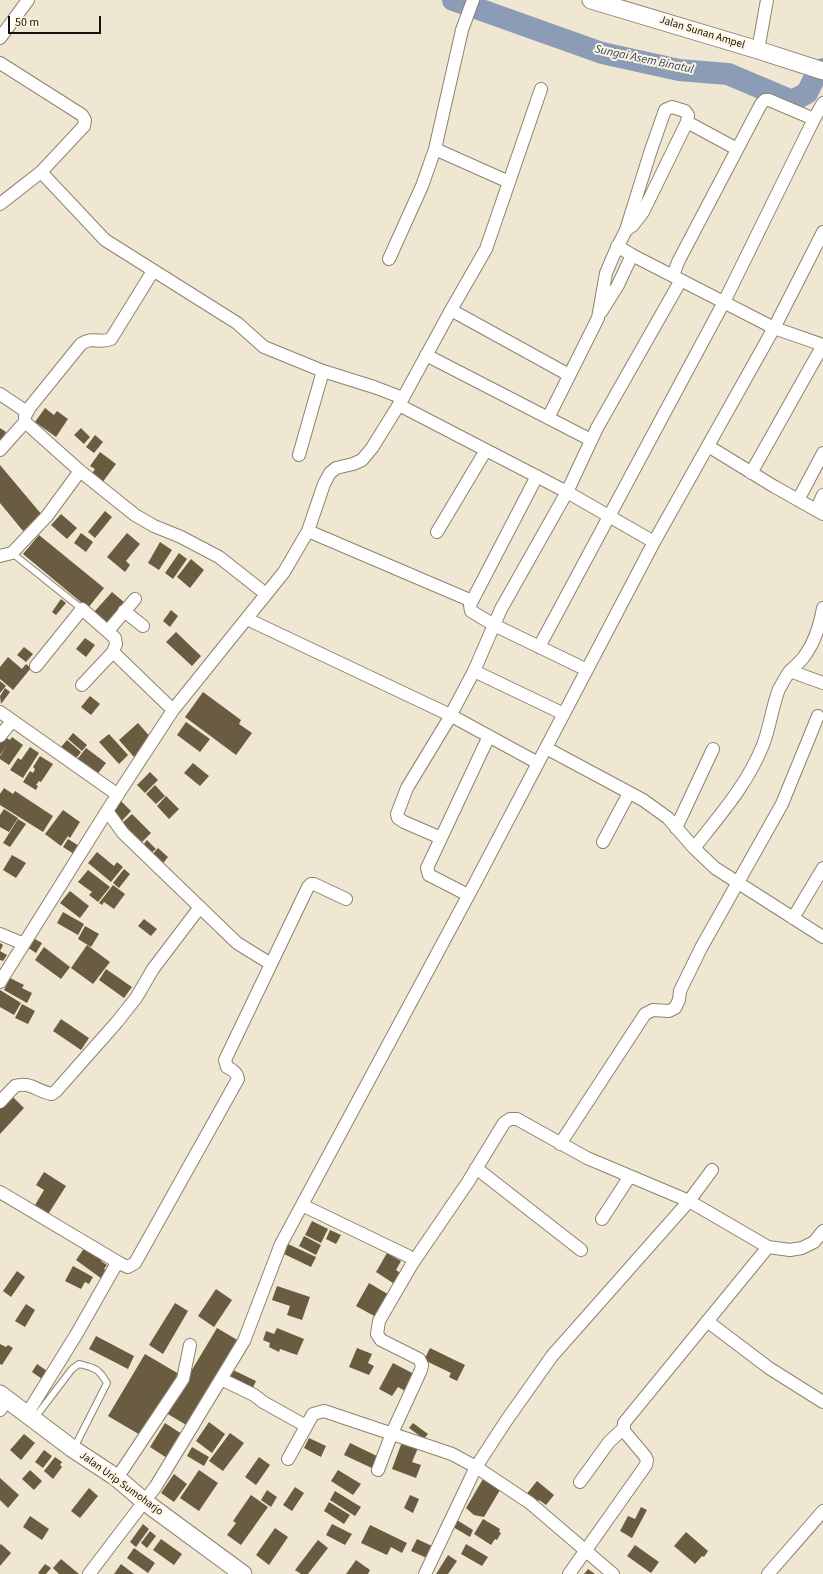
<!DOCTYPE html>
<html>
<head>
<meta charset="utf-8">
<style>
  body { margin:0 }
  #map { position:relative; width:823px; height:1574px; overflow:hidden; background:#f0e7d2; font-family:"Source Sans 3",sans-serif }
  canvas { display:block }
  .scale { position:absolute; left:8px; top:16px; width:93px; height:18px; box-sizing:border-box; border:2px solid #16120b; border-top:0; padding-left:5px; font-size:12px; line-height:14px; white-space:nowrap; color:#16120b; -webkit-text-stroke:3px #fef4df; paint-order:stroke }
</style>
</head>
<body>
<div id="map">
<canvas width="823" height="1574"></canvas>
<div class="scale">50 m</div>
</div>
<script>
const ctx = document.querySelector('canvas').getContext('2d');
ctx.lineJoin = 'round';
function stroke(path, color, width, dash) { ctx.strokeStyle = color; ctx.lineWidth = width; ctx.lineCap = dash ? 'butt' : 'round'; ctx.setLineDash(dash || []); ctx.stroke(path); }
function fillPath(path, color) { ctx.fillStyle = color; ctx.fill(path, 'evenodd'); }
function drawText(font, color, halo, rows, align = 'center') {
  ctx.font = font + ' "Source Sans 3",sans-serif'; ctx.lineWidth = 4; ctx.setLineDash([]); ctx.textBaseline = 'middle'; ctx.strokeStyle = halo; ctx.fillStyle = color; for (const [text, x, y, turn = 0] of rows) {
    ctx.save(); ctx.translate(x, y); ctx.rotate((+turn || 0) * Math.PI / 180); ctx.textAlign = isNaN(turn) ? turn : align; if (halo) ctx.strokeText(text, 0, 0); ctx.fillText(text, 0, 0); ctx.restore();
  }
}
const river = new Path2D(`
  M453 0 602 53 679 70 728 74 792 101 807 93 816 75 823 69`);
const building = new Path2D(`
  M45 408 54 415 57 411 68 419 56 437 35 422Z
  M0 428 6 432 0 442Z
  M81 428 90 437 84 444 74 435Z
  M95 435 103 442 94 453 86 447Z
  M100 452 116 464 102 483 91 475 95 469 90 466Z
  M0 465 42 515 23 531 0 503Z
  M105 511 112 517 95 538 88 532Z
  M61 514 77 528 67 539 51 525Z
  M81 533 93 542 86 552 74 543Z
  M127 533 140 544 126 561 130 565 125 572 107 557Z
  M39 535 104 588 88 608 23 554Z
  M160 542 172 550 159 570 148 563Z
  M179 553 187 559 173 579 165 573Z
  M191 559 204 570 190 588 177 577Z
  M112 592 125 603 107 624 94 612Z
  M61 599 66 603 56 615 52 612Z
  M171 610 178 616 170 627 163 621Z
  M176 632 201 656 192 666 166 642Z
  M85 638 95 645 86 657 76 649Z
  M24 647 33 654 26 662 17 655Z
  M8 657 22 669 26 664 31 668 13 690 0 679V667Z
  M0 681 6 686 0 693Z
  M5 688 10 692 1 704 0 696Z
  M203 692 241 720 239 724 252 733 236 755 185 717Z
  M90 696 100 704 91 715 81 707Z
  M186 722 210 739 200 752 177 735Z
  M138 723 153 740 134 757 119 740Z
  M73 733 87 745 82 751 68 739Z
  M109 734 128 755 119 764 99 742Z
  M2 735 10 740 12 737 23 745 9 765 0 759V756L7 746 0 755V737Z
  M67 740 81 752 75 760 61 747Z
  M30 747 39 753 23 778 10 770 18 758 21 760Z
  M86 748 106 763 96 776 76 761Z
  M40 756 53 764 41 782 39 781 36 785 38 786 36 790 23 782 30 771 33 773 35 769 33 767Z
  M193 763 209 776 200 786 184 773Z
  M150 772 158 780 145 793 137 785Z
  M155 785 165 796 156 804 146 794Z
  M4 788 13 794 15 791 53 816 43 832 0 805V794Z
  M166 796 179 809 169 819 157 806Z
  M120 800 131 811 121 822 110 811Z
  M4 809 18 818 9 832 0 827V815Z
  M63 810 80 822 70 838 68 836 61 846 45 834Z
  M132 814 151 833 140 844 121 824Z
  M18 819 26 824 10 847 3 843Z
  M68 839 79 846 74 854 63 847Z
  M147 840 156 849 150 854 142 846Z
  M158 848 168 857 160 867 149 858Z
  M97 852 114 866 117 862 123 867 111 882 88 863Z
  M12 855 26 863 16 878 3 870Z
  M124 869 130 874 119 888 113 883Z
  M88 870 110 887 98 902 89 895 92 892 78 882Z
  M113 885 125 894 114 909 104 902 102 905 99 903Z
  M70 891 89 906 80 918 60 903Z
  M63 912 84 924 78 935 57 923Z
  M144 919 157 929 151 936 138 926Z
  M85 926 99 934 91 947 78 939Z
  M33 938 42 943 36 953 27 947Z
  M0 943 3 945 0 951 7 955 3 961 0 960Z
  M87 945 110 962 93 984 71 968Z
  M44 947 70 967 61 979 35 960Z
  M106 969 132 987 124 998 99 980Z
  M10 978 24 985 22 988 32 993 27 1003 4 990Z
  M0 990 21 1003 14 1015 0 1007Z
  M22 1004 35 1011 28 1024 15 1018Z
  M61 1019 89 1038 81 1050 53 1031Z
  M10 1094 24 1108 0 1134V1106Z
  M44 1172 66 1186 47 1216 32 1210 44 1190 36 1185Z
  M312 1221 328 1229 321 1243 305 1235Z
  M330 1230 341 1235 336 1244 326 1239Z
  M304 1236 321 1245 316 1255 299 1246Z
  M288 1244 316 1257 311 1267 284 1254Z
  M85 1247 103 1259 101 1261 107 1265 104 1269 107 1271 102 1279 76 1260Z
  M387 1253 401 1261 396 1270 402 1274 396 1285 376 1272Z
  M73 1266 93 1277 89 1284 85 1282 81 1289 65 1281Z
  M17 1271 25 1277 11 1297 3 1291Z
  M369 1283 391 1296 378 1318 356 1306Z
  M277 1286 310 1297 302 1320 287 1315 290 1306 272 1300Z
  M216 1289 232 1300 214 1327 198 1316Z
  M175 1303 188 1311 163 1354 149 1345Z
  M26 1304 35 1310 25 1327 15 1321Z
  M217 1328 239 1341 188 1426 166 1413Z
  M277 1328 304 1339 297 1355 280 1349 279 1352 269 1347 270 1343 263 1340 266 1331 274 1334Z
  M96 1336 134 1356 128 1369 89 1349Z
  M0 1344 6 1347 8 1345 13 1348 2 1365 0 1364Z
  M357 1348 372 1354 368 1363 374 1366 369 1375 349 1367Z
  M430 1348 465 1365 457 1381 449 1377 451 1373 424 1360Z
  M145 1354 179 1374 142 1436 108 1416Z
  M393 1363 414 1374 405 1391 398 1387 392 1396 379 1389Z
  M37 1364 50 1373 45 1381 32 1372Z
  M233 1370 256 1381 251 1392 228 1381Z
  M209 1422 225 1434 212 1453 196 1441Z
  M165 1423 182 1434 167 1458 150 1447Z
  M413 1423 428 1434 424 1439 409 1428Z
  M230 1433 244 1443 223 1471 209 1461Z
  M24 1434 35 1443 21 1460 10 1450Z
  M309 1438 326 1446 321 1457 304 1448Z
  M402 1442 418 1448 412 1462 421 1465 416 1478 392 1469Z
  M350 1443 381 1458 376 1470 344 1455Z
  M192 1447 209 1457 204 1466 187 1456Z
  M44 1450 52 1456 43 1468 35 1462Z
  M55 1457 62 1462 60 1465 62 1467 53 1479 44 1471Z
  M259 1457 270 1465 256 1485 245 1477Z
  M30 1470 42 1481 34 1490 22 1479Z
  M199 1470 218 1483 199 1511 180 1498Z
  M338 1470 361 1484 353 1495 331 1481Z
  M174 1474 187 1484 174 1502 161 1493Z
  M0 1478 19 1495 8 1508 0 1500Z
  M483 1479 500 1490 484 1517 474 1515 466 1508Z
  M537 1481 554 1495 546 1505 539 1500 536 1505 525 1496Z
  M295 1487 304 1493 292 1511 283 1505Z
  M89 1488 98 1496 80 1518 71 1511Z
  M267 1490 277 1497 271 1507 261 1500Z
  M335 1491 361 1507 355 1516 330 1500Z
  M251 1495 268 1507 241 1545 227 1535 236 1523 233 1521Z
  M410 1495 419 1499 413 1513 404 1508Z
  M329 1502 350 1515 344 1524 324 1511Z
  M641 1507 647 1510 632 1538 620 1531 628 1516 635 1519Z
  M30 1516 49 1529 42 1540 23 1527Z
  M483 1519 500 1529 499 1532 501 1533 497 1540 495 1539 491 1545 474 1534Z
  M457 1520 473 1530 470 1537 453 1527Z
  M143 1524 149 1529 136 1547 130 1542Z
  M332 1524 352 1534 345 1545 326 1535Z
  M370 1525 407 1543 402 1553 391 1547 387 1555 361 1543Z
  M275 1528 288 1537 269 1565 256 1555Z
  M150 1531 156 1536 147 1548 141 1543Z
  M686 1532 708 1551 704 1557 702 1556 695 1564 674 1546Z
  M161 1539 182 1554 174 1565 153 1550Z
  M417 1539 434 1547 429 1559 411 1551Z
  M318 1540 328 1548 308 1574H301L295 1570Z
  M1 1544 11 1553 0 1566V1545Z
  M466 1544 488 1557 482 1566 461 1554Z
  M635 1545 659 1562 651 1573 627 1556Z
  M134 1548 155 1563 148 1573 127 1558Z
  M448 1555 457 1561 448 1574H436Z
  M61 1559 79 1574H59L53 1568Z
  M356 1560 370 1570 368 1574H346Z
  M45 1564 51 1568 46 1574H40L38 1573Z
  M121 1564 134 1574H114Z
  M588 1569 595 1574H584Z`);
const lane = new Path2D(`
  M12 553 82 609
  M34 1419 72 1369 79 1364C95 1368 98 1368 107 1383L74 1448`);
const street = new Path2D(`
  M473 0 462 30 435 149 509 182
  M0 38 28 0
  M758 50 767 0
  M0 63 82 115 85 120 84 126 41 172 0 204
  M687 122 737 149
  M41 172 105 240 237 323 264 347 323 371 374 387 403 398
  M617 246 632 255 774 328 823 345
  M389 259 422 186 435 149
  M673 276 678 262 761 104 765 100H769L814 119 823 103
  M451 310 569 375
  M601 312 618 285 632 255
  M426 355 591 440
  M0 394 27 412
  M399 405 567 492 654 542
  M548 418 598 318 606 273 615 252 626 230 650 153 665 110 672 107 685 111 688 115 687 122 643 212 633 225 626 230
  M708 446 775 487 823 514
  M0 450 25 422
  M299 455 323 371
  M80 471 25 422V416L30 407 81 344C93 336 100 344 111 339L153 271
  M751 473 823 345
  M798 500 823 453
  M816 510 823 495
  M308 531 472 601
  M437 532 486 450
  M0 556 12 553 47 516 80 471 135 515 154 526 181 537 219 557 266 594
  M124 611 143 626
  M247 619 450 715 538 763
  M108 631 135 599
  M539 647 724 302 814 119
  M36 666 82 609 115 638 116 644 113 652
  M587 670 494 625 501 609 567 492 597 428 681 280
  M474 671 564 714
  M790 671 823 683
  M82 685 113 652 173 710
  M0 712 118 795
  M0 736 12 721
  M546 748 643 800 668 818 694 848 715 868 823 937
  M107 811 123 833 237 943 271 964
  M676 828 713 749
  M441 838 404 822 398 818 397 814 407 788 447 722 474 671 494 625 471 611 470 605 537 476
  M603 842 629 793
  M694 848C720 815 747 785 763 745 770 727 772 707 779 689 782 684 786 676 790 671 794 667 799 663 803 658 814 644 820 625 823 608
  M468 895 429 875 427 868 489 736
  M793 918 823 868
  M0 934 24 944
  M0 982 107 811 173 710 284 572 308 531 324 484 330 473 336 468 353 464 362 460 372 448 403 398 451 310 486 249 541 89
  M0 1102 15 1086C30 1081 38 1092 52 1094L56 1091 117 1022 136 998 153 969 200 907
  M560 1144 645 1014 653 1010 669 1011 675 1008 679 1000 680 991 701 948 782 804 818 716
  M476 1168 581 1250
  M0 1192 121 1264 128 1267 135 1263 238 1079C237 1072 232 1070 227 1067L225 1060 308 887 311 884H314L346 899
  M302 1205 408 1256 412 1259V1264L379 1321 377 1334 381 1340 419 1359 422 1365 421 1370 392 1433 378 1470
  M602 1219 630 1176
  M412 1264 468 1182 504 1123 510 1119H517L587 1158 689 1201 768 1247 790 1250 802 1248 814 1242 823 1231
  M707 1321 769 1368 823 1402
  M221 1379 254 1395 263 1402 306 1426
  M0 1410 7 1400
  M27 1414 76 1335 117 1263
  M288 1459 313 1414 324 1411 452 1454 476 1467 530 1503 613 1574
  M117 1478 183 1379 190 1345
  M580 1482 609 1442 624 1428
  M89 1574 156 1486 244 1341 281 1244 475 883 654 542 774 328 823 232
  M425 1574 476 1467 506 1421 552 1356 689 1201 712 1170
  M569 1574 646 1465 647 1460 645 1456 624 1431V1423L768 1247
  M768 1574 823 1511`);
const secondary = new Path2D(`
  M591 0 758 50 823 71
  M0 1394 73 1449 117 1478 145 1502 243 1574`);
const streetNames = [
  ["Jalan Sunan Ampel",702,33,17],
  ["Jalan Urip Sumoharjo",121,1484,36]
];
const waterNames = [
  ["Sungai Asem Binatul",644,60,12]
];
stroke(river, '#8c9cb7', 22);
fillPath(building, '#695c41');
stroke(lane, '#8c8370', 8);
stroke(street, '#8c8370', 14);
stroke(secondary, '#8c8370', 19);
stroke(lane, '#fff', 6);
stroke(street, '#fff', 12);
stroke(secondary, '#fff', 17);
drawText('11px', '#16120b', '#fef4df', streetNames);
drawText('italic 12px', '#2d446c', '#fef4df', waterNames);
</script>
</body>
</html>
